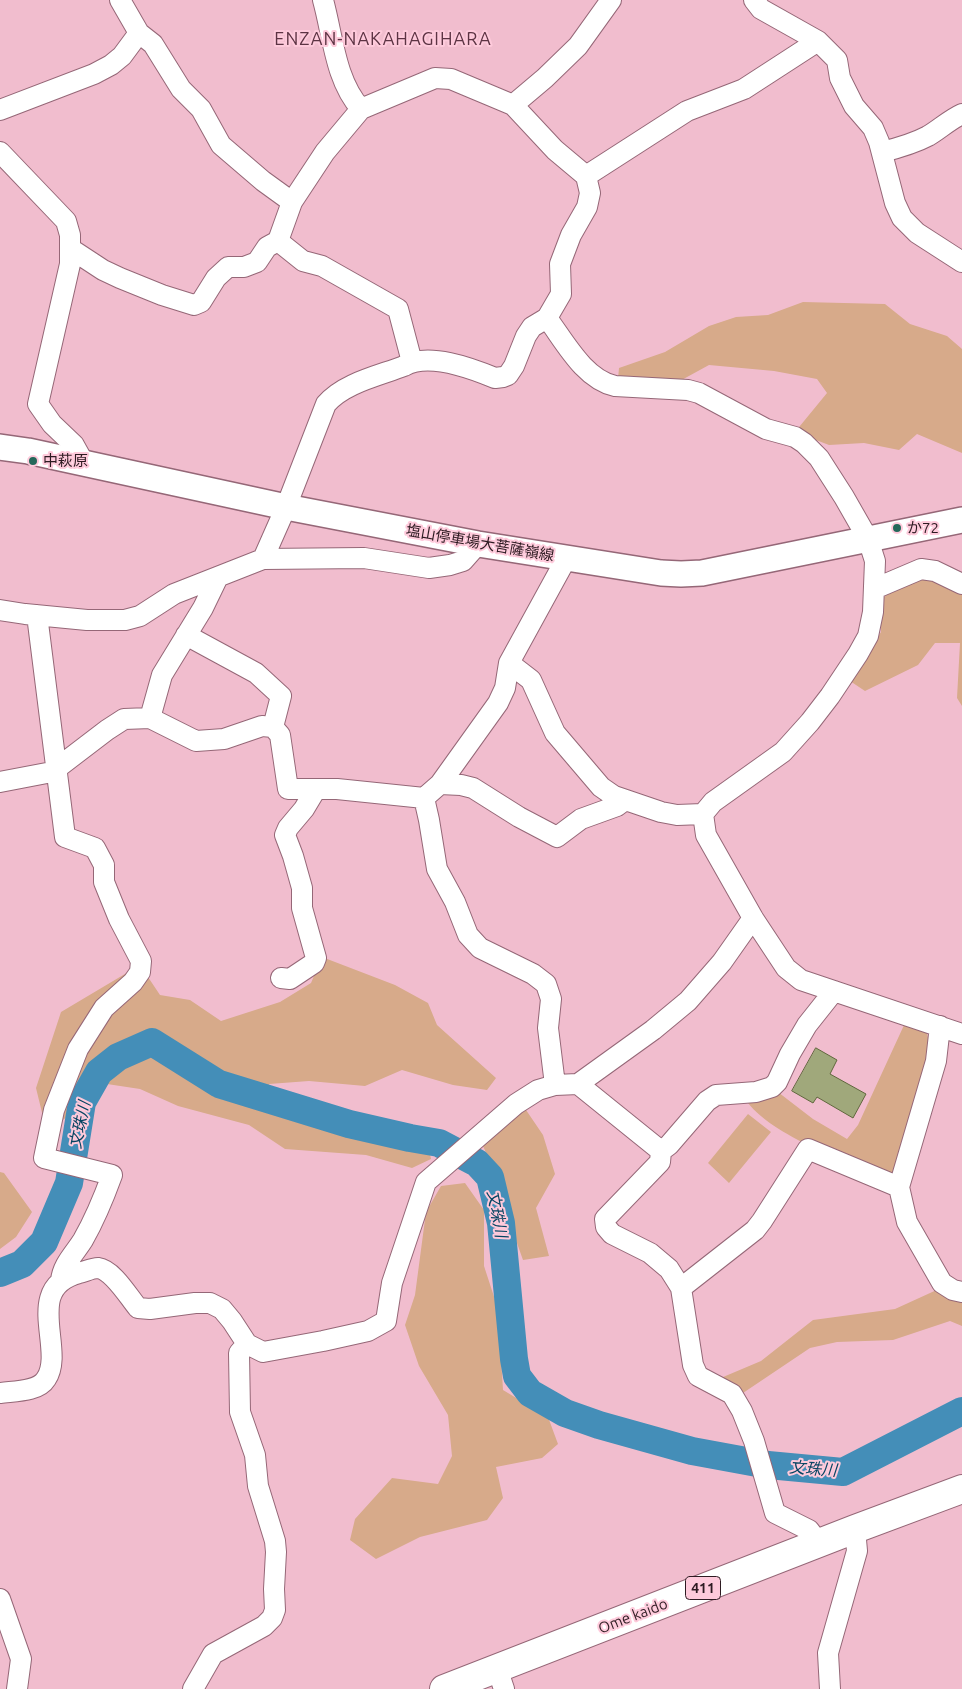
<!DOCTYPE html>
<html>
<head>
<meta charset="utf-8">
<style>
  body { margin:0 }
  canvas { display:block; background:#f1bdce }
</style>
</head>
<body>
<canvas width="962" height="1689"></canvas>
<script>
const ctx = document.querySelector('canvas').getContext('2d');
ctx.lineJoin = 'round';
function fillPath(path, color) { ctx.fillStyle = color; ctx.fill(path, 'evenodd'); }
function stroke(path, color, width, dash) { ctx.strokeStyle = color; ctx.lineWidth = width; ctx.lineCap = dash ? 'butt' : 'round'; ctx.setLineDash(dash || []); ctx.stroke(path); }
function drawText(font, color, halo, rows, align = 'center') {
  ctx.font = font + ' Ubuntu,"Noto Sans JP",sans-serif'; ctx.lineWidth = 4; ctx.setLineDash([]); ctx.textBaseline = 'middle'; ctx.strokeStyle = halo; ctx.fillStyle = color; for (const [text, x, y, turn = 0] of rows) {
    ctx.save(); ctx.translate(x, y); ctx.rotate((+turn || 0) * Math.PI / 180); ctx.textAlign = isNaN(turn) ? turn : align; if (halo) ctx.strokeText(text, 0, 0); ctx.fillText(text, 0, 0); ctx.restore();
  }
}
const green = new Path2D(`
  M803 302 885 304 910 324 947 336 962 349V453L917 434 899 450 864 443 829 445 795 432 827 393 817 379 774 371 709 365 667 388 618 379 619 368 665 352 709 326 736 317 768 315Z
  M925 574 962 589V706L957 698 960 643H935L918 665 865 691 850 681 881 632V600L896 586Z
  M322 957 395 985 428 1003 437 1025 496 1078 487 1090 453 1085 402 1070 365 1086 309 1081 269 1084 274 1110 340 1129 429 1149 431 1159 412 1168 366 1155 285 1149 249 1125 178 1106 140 1089 107 1084 47 1133 36 1088 61 1012 140 965 160 995 190 1000 221 1021 280 1002 311 983Z
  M905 1023 926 1029 932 1055 896 1182C853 1164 771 1137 745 1099L774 1089 813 1119 847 1139 858 1125Z
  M524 1107 543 1135 555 1174 536 1208 549 1256 523 1260 512 1229 506 1197 483 1146 498 1127Z
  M748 1114 771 1132 729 1183 708 1163Z
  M0 1172 4 1173 32 1212 16 1237 0 1249Z
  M465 1183 484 1210V1266L498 1309 503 1390 548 1417 558 1444 542 1458 496 1467 503 1498 487 1520 420 1537 376 1559 350 1540 355 1519 392 1478 438 1484 452 1456 448 1415 419 1366 405 1325 415 1295 426 1212 441 1186Z
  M941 1288 962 1297V1326L950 1321 893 1340 837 1342 810 1348 743 1393 716 1380 761 1361 813 1320 895 1309Z`);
const river = new Path2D(`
  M0 1273 22 1264 44 1242 69 1183 82 1102 99 1072 118 1057 152 1042 219 1084 349 1124 410 1138 439 1143 477 1163 490 1177 501 1223 514 1359 517 1376 530 1393 565 1413 599 1425 692 1451 768 1465 843 1472 962 1411`);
const building = new Path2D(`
  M816 1048 837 1060 830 1074 866 1094 853 1118 817 1097 813 1103 792 1091Z`);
const minor = new Path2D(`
  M120 0 139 33 153 44 181 89 201 109 221 145 263 181 292 202 278 241 303 261 322 266 398 309 412 362
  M323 0C333 36 335 80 361 109
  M754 0 761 9 818 41 837 60 840 78 854 106 873 128 879 142 895 203 902 218 917 233 962 262
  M513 105 545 78 578 46 611 0
  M0 110 94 74 111 65 122 56 139 33
  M0 152 66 221 70 235V264L38 404 52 424 74 445 84 463
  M882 152C898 148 913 144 928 136 940 129 949 120 962 114
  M586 176 687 111 744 89 818 41
  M71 249 103 270 120 278 162 295 194 305 201 302 216 278 228 267H244L257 262 267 247 278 241
  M547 318C565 342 584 379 615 386L688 390 699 393 766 429 795 437 804 443 819 458 844 497 868 539 875 561 873 612 868 636 858 654 830 696 810 722 783 752 713 802 703 814 706 835 753 918 786 968 801 980 962 1034
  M263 559 286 507 326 404C344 383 378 376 404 366 428 352 471 368 495 378L503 377 508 375 514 366 526 336 532 327 547 318 561 294 560 264 571 235 587 207 590 193 586 176 555 150 513 105 451 79 435 78 361 109 325 152 292 202
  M874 589 921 569 935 571 962 584
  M0 610 25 614 87 620H125L140 616 174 594 263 559 364 558 429 568 450 565 463 561 478 544
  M37 615 65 837 95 848 104 865V882L119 919 141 961 140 972 133 982 104 1008 78 1049 54 1110 44 1158 112 1175C104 1197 95 1219 83 1240 75 1253 62 1265 61 1281
  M186 635 256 673 281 696 273 727
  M509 663 531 680 555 733 601 787 614 796 661 812 677 815 703 814
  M150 718 162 675 203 608 218 577
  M0 782 52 772 107 730 124 719 150 718 196 741 224 739 262 726 273 727 280 735 288 789H337L424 798 429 820 437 869 455 902 468 935 480 948 533 974 546 984 551 999 548 1028 555 1085
  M440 784 461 785 473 788 519 817 557 837 581 819 617 806 625 800
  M424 798 440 784 498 703 505 688 509 663 566 559
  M281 978 290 979 314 963 316 958 302 908V888L293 856 285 835 288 828 304 809 316 789
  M940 1026 936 1061 899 1187 907 1222 942 1283 953 1290 962 1292
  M578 1084 661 1151 660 1162 605 1219 606 1227 612 1234 650 1253 669 1269 681 1288 693 1365 698 1376 732 1394 742 1411 754 1441 775 1513 809 1530 819 1543
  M661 1151 669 1145 707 1101 716 1095 756 1092 772 1087 777 1082 790 1054 807 1025 834 991
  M681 1288 755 1230 762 1221 808 1149 899 1187
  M0 1393C14 1391 38 1392 46 1379 66 1350 22 1288 79 1273 84 1272 92 1268 98 1268 113 1270 128 1296 138 1308L150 1309 195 1303H210L222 1309 232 1321 247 1344 263 1352 323 1341 368 1331 386 1321 392 1283 426 1182 516 1104 538 1090 555 1085 578 1084 653 1030 688 1001 722 962 753 918
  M0 1599 21 1659 17 1689
  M497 1668 504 1689
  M193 1689 213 1654 264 1626 272 1618 275 1610 274 1589 276 1552 275 1541 258 1486 255 1455 240 1412 239 1353 247 1344
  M830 1689 828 1653 857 1551 855 1529`);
const major = new Path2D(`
  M0 447 28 451 286 507 478 544 661 573 681 574 702 573 962 520`);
const highway = new Path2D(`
  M444 1689 855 1529 962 1489`);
const markers = [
  [33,461,5,"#24685a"],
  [897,528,5,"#24685a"]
];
const shields = [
  [703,1588,35]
];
const shieldNames = [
  ["411",703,1588]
];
const poiNames = [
  ["中萩原",43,461],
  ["か72",907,528]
];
const streetNames = [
  ["塩山停車場大菩薩嶺線",480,543,10],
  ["Ome kaido",633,1616,-21]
];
const waterNames = [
  ["文珠川",80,1125,-78],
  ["文珠川",497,1214,79],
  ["文珠川",813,1469,4]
];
const quarterNames = [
  ["ENZAN-NAKAHAGIHARA",383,39]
];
fillPath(green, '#d7aa8a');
stroke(river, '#448eb8', 28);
fillPath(building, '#a0a87b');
stroke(building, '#60673d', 1);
stroke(minor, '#956777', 22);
stroke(major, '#956777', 28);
stroke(highway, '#956777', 30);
stroke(minor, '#fff', 20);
stroke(major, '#fff', 25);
stroke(highway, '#fff', 28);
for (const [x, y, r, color] of markers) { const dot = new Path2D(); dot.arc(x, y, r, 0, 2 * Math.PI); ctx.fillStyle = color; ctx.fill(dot); stroke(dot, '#fecadb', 2); }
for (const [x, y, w] of shields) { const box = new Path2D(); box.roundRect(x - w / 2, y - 11.5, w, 23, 4); ctx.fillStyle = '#fecadb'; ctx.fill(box); stroke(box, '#2e1b22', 1); }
drawText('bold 14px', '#2e1b22', null, shieldNames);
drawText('15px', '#2e1b22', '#fecadb', poiNames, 'left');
drawText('15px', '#2e1b22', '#fecadb', streetNames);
drawText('italic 16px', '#064462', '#fecadb', waterNames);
ctx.letterSpacing = '1px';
drawText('18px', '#5c3343', '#fecadb', quarterNames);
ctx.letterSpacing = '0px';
</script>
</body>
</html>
